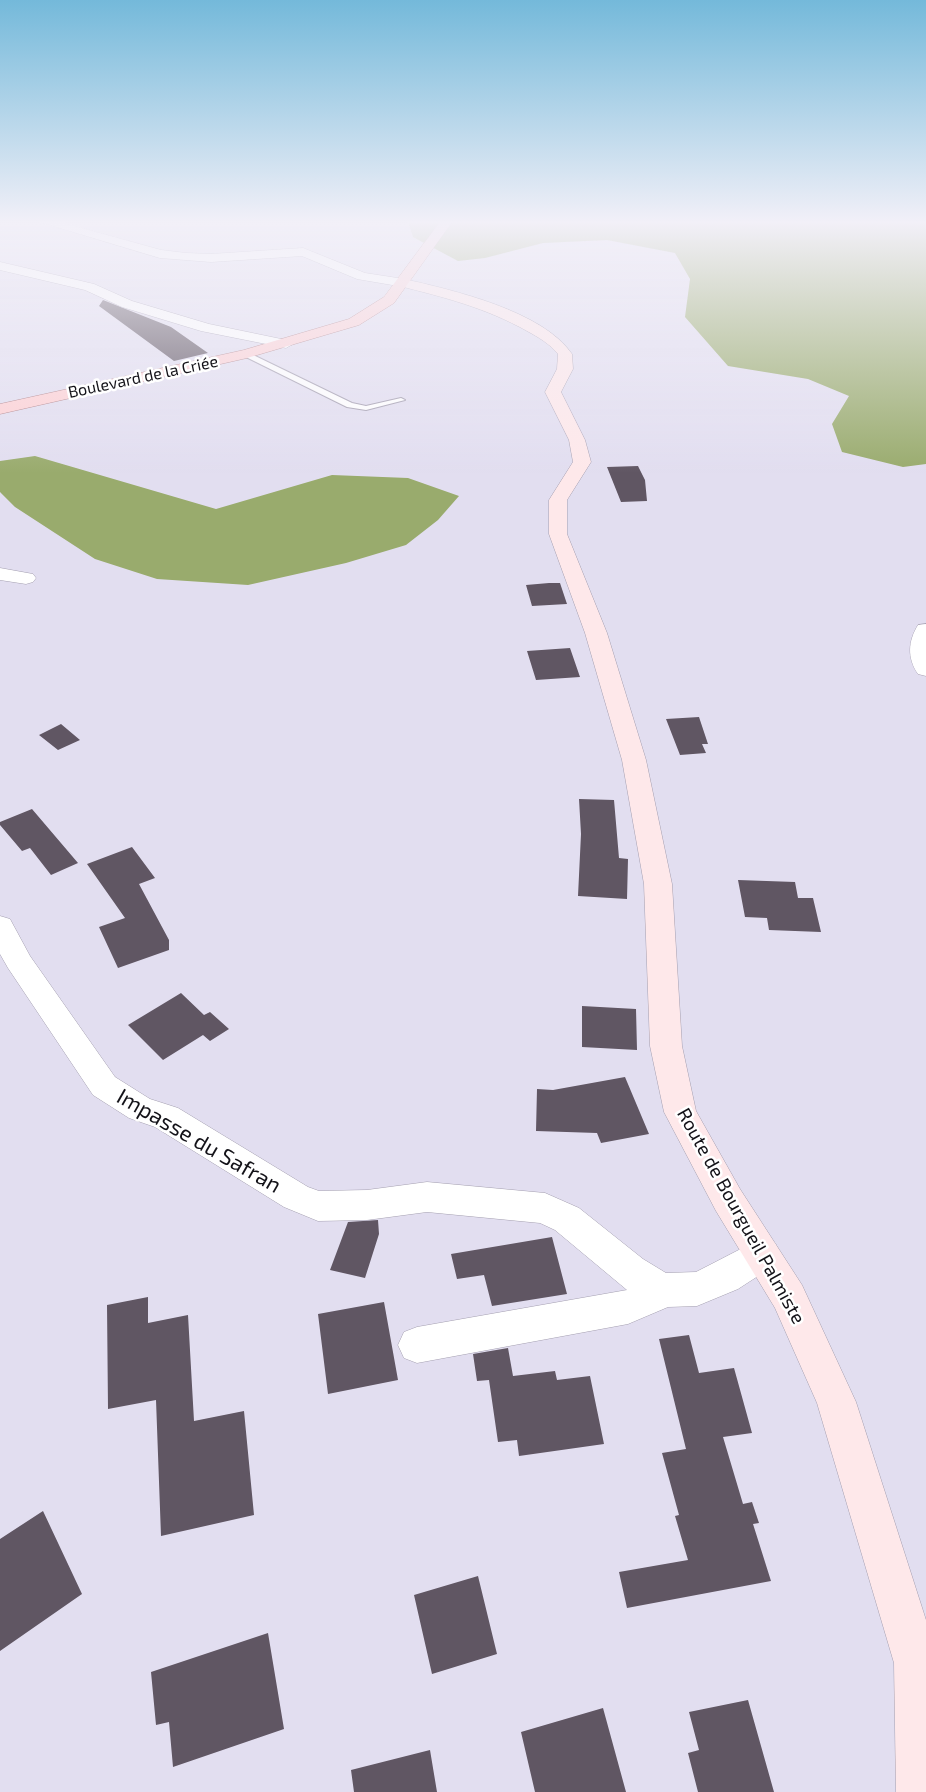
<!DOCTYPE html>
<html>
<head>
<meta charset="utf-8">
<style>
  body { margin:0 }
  canvas { display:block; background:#e2def0 }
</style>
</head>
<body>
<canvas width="926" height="1792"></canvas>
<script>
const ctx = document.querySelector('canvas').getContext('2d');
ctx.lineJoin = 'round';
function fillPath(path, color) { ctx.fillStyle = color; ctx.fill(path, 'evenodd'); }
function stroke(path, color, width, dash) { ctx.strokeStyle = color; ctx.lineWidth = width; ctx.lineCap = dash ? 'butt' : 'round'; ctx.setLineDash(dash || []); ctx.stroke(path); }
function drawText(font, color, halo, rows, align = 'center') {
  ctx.font = font + ' "Exo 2",sans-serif'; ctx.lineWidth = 5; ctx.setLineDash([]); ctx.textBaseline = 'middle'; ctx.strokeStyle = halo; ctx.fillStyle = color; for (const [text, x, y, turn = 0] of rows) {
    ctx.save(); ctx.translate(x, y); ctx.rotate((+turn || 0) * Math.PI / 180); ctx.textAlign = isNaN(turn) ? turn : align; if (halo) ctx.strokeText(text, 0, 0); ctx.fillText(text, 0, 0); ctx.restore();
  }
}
const forest = new Path2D(`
  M408 222H926V464L903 467 842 452 832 424 849 396 808 379 728 366 685 317 690 279 675 253 607 240 543 243 485 258 458 261 413 237Z
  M35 456 216 509 332 475 408 478 459 496 438 520 406 545 346 563 248 585 157 579 95 559 15 507 0 492V461Z`);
const building = new Path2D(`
  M103 300 171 327 208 353 174 361 99 306Z
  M638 466 645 480 647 501 621 502 607 467Z
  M549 583H560L567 604 532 606 526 585Z
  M570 648 580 677 536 680 527 651Z
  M699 717 708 744H702L706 753 680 755 666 719Z
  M61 724 80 740 58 750 39 735Z
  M579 799 614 800 619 858 628 859 627 899 578 896 581 834Z
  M32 809 78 863 51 875 30 848 22 851 0 825V822Z
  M132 847 155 878 139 884 169 940V950L118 968 99 927 125 918 87 864Z
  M738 880 795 882 798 898H813L821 932 769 930 767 918 745 917Z
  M181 993 204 1015 210 1012 229 1029 210 1041 203 1035 163 1060 128 1025Z
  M582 1006 636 1009 637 1050 582 1047Z
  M625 1077 649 1134 601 1143 597 1133 536 1131 537 1089 553 1090Z
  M378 1220 379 1234 365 1278 330 1270 348 1222Z
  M552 1237 567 1294 492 1306 484 1275 457 1279 451 1254Z
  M148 1297V1323L188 1315 194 1421 244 1411 254 1515 161 1536 156 1400 108 1409 107 1305Z
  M384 1302 398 1380 328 1394 318 1314Z
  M689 1335 699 1373 734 1368 752 1433 723 1437 743 1504 752 1502 759 1523 753 1524 771 1581 627 1608 619 1572 688 1560 675 1516 679 1515 662 1453 686 1449 659 1339Z
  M508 1348 513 1376 555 1371 557 1380 590 1376 604 1444 519 1456 517 1440 498 1442 489 1380 477 1381 473 1354Z
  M43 1511 82 1594 0 1651V1539Z
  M478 1576 497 1654 432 1674 414 1595Z
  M268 1633 284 1729 173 1767 169 1722 156 1725 151 1672Z
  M748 1700 774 1792H698L688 1753 699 1750 689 1712Z
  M603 1708 626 1792H535L521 1732Z
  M430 1750 437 1792H354L351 1770Z`);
const lane = new Path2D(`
  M247 352 352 403 366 406 401 398 405 400 366 410 347 407 244 356V352Z`);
const street = new Path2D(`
  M40 222H60L161 250 186 253 211 254 303 248 365 273 404 279 411 283 404 287 357 279 302 256 211 262 160 258Z
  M0 262 94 284 132 301 209 324 286 340 293 344 286 348 201 331 122 307 85 290 0 270Z
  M0 568 33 574 36 578 33 582 26 584 0 580Z
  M926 624V676L918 674C907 658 908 641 918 625Z
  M0 916 10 919 30 956 115 1077 150 1099 178 1108 308 1187 319 1191 367 1190 427 1182 545 1193 579 1208 643 1259 666 1273 696 1272 762 1238 775 1243 780 1254 775 1265 738 1289 697 1306 668 1307 628 1324 417 1363 404 1358 398 1345 404 1332 417 1327 627 1290 555 1230 540 1223 427 1212 367 1220 318 1221 284 1207 155 1127 129 1118 93 1095 8 968 0 954Z`);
const secondary = new Path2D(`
  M404 279C453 290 543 311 572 354L573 369 561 392 585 440 591 462 567 500V534L607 633 646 760 672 884 682 1046 696 1111 740 1189 802 1285 856 1402 926 1620V1792H896L894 1663 817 1403 775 1308 716 1211 664 1112 650 1046 644 884 622 760 585 633 549 534V500L573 462 569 440 545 392 557 369 558 354C550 344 538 337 527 331 486 308 444 297 399 286L397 283Z`);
const primary = new Path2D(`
  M440 222H452L394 303 359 325 247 358 0 414V404L244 350 349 319 384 297Z`);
const farStreetnames = [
  ["Boulevard de la Criée",143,377,-12]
];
const streetNames = [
  ["Route de Bourgueil Palmiste",741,1216,61]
];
const nearStreetnames = [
  ["Impasse du Safran",199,1141,30]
];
fillPath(forest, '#99ab6d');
fillPath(building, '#605663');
stroke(lane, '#a49fb0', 2);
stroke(street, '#a49fb0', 1);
stroke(secondary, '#a49fb0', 1);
stroke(primary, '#ab7b80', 1);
fillPath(lane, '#fff');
fillPath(street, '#fff');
fillPath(secondary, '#fee8ea');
fillPath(primary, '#fed1d4');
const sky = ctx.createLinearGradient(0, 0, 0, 473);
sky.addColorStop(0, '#74b9da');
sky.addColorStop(0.47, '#f2f0f8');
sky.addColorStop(1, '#f2f0f800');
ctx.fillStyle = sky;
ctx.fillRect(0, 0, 926, 473);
drawText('16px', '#131218', '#fff', farStreetnames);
drawText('19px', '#131218', '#fff', streetNames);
drawText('22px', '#131218', '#fff', nearStreetnames);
</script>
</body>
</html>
